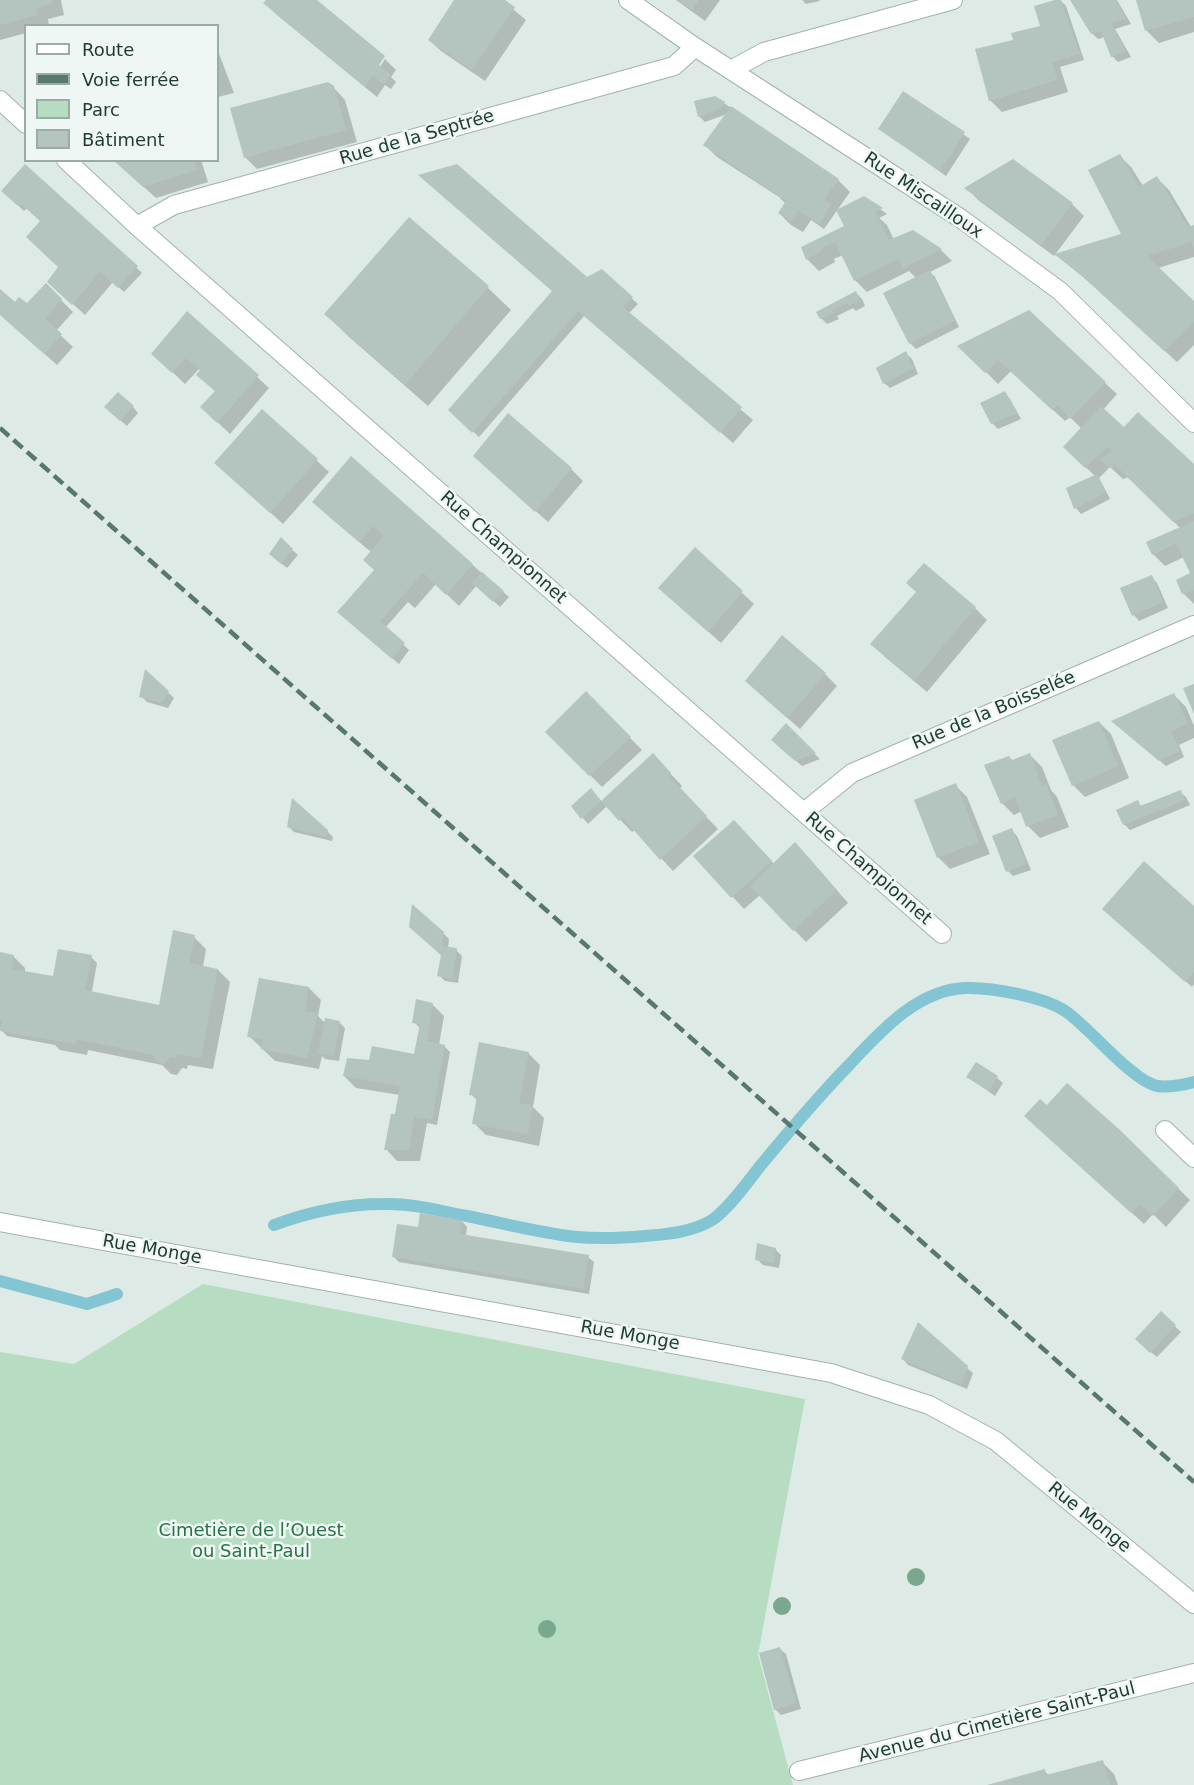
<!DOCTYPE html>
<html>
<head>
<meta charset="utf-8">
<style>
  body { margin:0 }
  #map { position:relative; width:1194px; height:1785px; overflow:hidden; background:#deeae5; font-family:"DejaVu Sans",sans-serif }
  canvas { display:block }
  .legend { position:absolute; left:24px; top:24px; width:195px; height:138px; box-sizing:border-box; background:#eef7f3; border:2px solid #9baba6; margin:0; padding:8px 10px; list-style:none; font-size:18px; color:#1f3a33 }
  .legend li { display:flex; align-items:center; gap:12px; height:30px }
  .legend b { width:30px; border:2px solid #9baba6 }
</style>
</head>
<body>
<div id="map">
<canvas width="1194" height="1785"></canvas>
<ul class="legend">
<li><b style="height:8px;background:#fff"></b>Route</li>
<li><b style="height:8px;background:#59766f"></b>Voie ferrée</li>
<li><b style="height:16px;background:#b6ddc1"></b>Parc</li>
<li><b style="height:16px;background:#b3c5be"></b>Bâtiment</li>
</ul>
</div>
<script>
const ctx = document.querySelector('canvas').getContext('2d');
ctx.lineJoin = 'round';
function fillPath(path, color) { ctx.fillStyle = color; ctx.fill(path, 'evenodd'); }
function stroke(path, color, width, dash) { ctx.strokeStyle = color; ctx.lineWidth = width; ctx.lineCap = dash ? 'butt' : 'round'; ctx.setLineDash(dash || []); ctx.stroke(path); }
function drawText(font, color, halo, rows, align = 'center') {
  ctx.font = font + ' "DejaVu Sans",sans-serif'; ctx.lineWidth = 5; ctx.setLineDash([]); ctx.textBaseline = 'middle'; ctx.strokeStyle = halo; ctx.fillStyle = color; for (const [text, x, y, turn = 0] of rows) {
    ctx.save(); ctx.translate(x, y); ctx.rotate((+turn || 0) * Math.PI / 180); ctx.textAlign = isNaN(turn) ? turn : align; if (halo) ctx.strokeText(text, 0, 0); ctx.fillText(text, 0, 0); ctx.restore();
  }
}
const green = new Path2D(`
  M203 1284 805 1399 758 1655 793 1785H0V1352L74 1364Z`);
const shadow = new Path2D(`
  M0 0H61L64 15 48 19 49 26H26V33L0 40Z
  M268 0H315L380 67 385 59 396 70 391 77 396 82 391 89 385 85 377 97 277 15 265 3Z
  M456 0H502L526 20 485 81 441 51 429 40Z
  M676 0H720L705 21Z
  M802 0H819L820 1 806 4Z
  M1060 0 1066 6 1084 60 1060 67 1068 92 1002 112 990 100 1015 41 1042 27Z
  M1072 0H1117L1131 24 1115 29 1131 57 1118 62 1112 56 1105 37 1098 39 1092 33Z
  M1137 0H1194V32L1159 43 1147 31Z
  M218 51 234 93 218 97Z
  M333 87 345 100 357 142 257 169 245 157Z
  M904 93 970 139 946 176 880 129Z
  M715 97 838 180 850 192 824 229 811 220 803 232 791 225 779 213 786 204 779 197 717 157 705 145 727 114 705 122 699 116Z
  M1119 155 1131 167 1143 186 1157 178 1169 190 1191 227 1194 226V257L1158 268 1194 303V345L1177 362 1096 288 1057 255 1123 235Z
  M114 160H201L208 182 156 198Z
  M1013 161 1072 204 1084 216 1054 256 978 200 967 188Z
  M3 191 119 251 142 273 124 292 113 282 85 315 61 293 60 267 42 222 27 208 24 211Z
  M864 198 887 214 879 218 887 225 894 240 913 232 941 250 952 261 930 272 935 277 959 327 916 349 910 343 916 278 909 271 867 292 855 280 843 255 834 259 835 262 819 271 807 259 847 227Z
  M409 219 488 288 511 310 428 406 348 336 326 314Z
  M602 271 638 304 628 314 753 420 733 443 585 315 479 437 450 410 587 278Z
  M46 285 73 312 56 331 73 347 57 365 0 314V291L15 304 27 305Z
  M856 293 862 299 865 306 856 311 853 308 837 316 839 319 827 324 821 318 818 312Z
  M188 313 269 388 230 434 214 419 216 392 198 375 202 371 199 369 185 384 165 365Z
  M960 346 1105 383 1117 394 1103 410 1124 429 1194 466V604L1183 593 1192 574 1184 557 1165 566 1153 554 1181 529 1129 477 1123 479 1110 467 1099 478 1110 499 1081 514 1076 508 1095 476 1077 459 1082 429 1070 417 1065 421 1011 371 998 384Z
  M906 353 912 359 918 374 890 388 884 383Z
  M1005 393 1010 399 1021 419 998 429 992 423Z
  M133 407 138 413 127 426 112 413Z
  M263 411 329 472 283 524 228 474Z
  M351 458 509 597 500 607 477 585 459 606 436 584 415 608 408 602 385 628 409 650 399 664 367 637 376 571 371 552 326 514Z
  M486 467 571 469 583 481 548 522Z
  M281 540 298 555 287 568 276 559Z
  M695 549 754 604 721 643 694 619Z
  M1151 577 1157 583 1168 608 1139 621 1134 615Z
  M918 592 975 608 987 620 927 692 884 656Z
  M146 672 174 698 168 708 147 702 141 696Z
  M825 674 837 686 800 729 759 693Z
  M586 693 642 750 602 787 547 732Z
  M1174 695 1186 707 1194 726V738L1179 745 1184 757 1166 766 1153 755Z
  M1099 722 1111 734 1129 778 1085 797 1073 785Z
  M786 726 820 759 802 766 779 746Z
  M653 755 682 786 679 789 718 829 673 871 635 830 632 832 607 806 588 824 573 806 596 795 602 802Z
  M1030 755 1042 767 1051 790 1057 797 1069 827 1040 838 1028 826 1022 811 1014 815 1002 803 1013 761Z
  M955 785 967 797 990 854 950 869 938 857Z
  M1180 792 1186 797 1190 805 1130 830 1124 824 1138 802 1142 807Z
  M288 826 327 831 333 837 332 841 294 832Z
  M1011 830 1017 836 1031 870 1013 876 1008 871Z
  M746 834 774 864 807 856 848 903 806 942 760 895 744 909 695 856Z
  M1194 908V984L1192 987 1172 969Z
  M417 933H443L449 939 448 949 456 950 462 956 458 983 445 981 439 975 442 956Z
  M194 937 206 949 203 967 218 970 230 982 213 1069 188 1065 187 1069 182 1068 177 1075 171 1074 162 1065 88 1050 87 1055 60 1050 55 1045 7 1036 0 1029V953L13 956 25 968V973L58 979 91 957 97 963 92 991 95 994 160 1007Z
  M309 988 321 1000 318 1016 325 1023H340L345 1028 339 1061 325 1059 322 1056 319 1069 275 1061 249 1036Z
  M432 1004 444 1016 439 1045 444 1046 450 1052 437 1125 427 1123 420 1161H397L386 1149 400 1095 356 1088 344 1076 370 1062 416 1056 421 1029 414 1022Z
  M528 1053 540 1065 533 1107 544 1118 539 1146 486 1135 474 1123 478 1101 471 1094Z
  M968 1077 997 1078 1003 1083 995 1096Z
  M1047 1107 1120 1132 1190 1200 1166 1227 1153 1214 1144 1224 1038 1127Z
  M462 1221 467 1227 466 1236 588 1257 594 1262 589 1294 399 1262 393 1256 419 1228Z
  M775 1249 781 1255 779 1268 763 1265 757 1259Z
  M1161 1313 1181 1332 1157 1357 1142 1345Z
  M903 1359 967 1368 973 1373 967 1389 908 1365Z
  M780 1649 786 1654 801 1709 781 1715 775 1709Z
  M1102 1762 1114 1774 1118 1785H990L1044 1771 1050 1776Z`);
const stream = new Path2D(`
  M274 1225C309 1212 345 1204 383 1204 411 1203 440 1211 467 1216 503 1223 540 1233 577 1237 600 1239 622 1238 645 1236 667 1234 693 1232 712 1220 728 1210 749 1180 761 1165 790 1130 818 1097 849 1065 880 1032 917 990 965 988 991 987 1047 997 1068 1013 1090 1029 1133 1081 1157 1086 1169 1088 1182 1085 1194 1082
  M0 1281 87 1304 117 1294`);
const building = new Path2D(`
  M0 0H53V3L36 8 38 15 0 25Z
  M266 0H317L385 56 379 65 391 75 384 84 372 75 365 87 263 3Z
  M454 0H505L515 7 472 70 428 40Z
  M679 0H699L692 10Z
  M1055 0H1061L1080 54 1052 62 1057 80 989 101 975 49 1013 40 1011 33 1040 26 1034 6Z
  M1070 0H1116L1127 19 1111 23 1126 52 1111 57 1101 31 1091 34Z
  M1136 0H1194V17L1145 31Z
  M328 82 334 86 346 130 244 158 230 108Z
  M903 91 965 132 940 171 878 129Z
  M715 96 725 102 720 109 698 117 694 101Z
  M731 106 839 179 824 200 831 205 819 224 798 210 791 221 778 213 786 201 703 145Z
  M1120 154 1139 187 1157 176 1188 227 1194 225V249L1191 242 1147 256 1194 301V322L1164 351 1082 276 1054 254 1121 234 1088 170Z
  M1013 159 1073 203 1041 245 964 188Z
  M113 160H194L197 170 143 187Z
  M25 164 138 266 118 288 100 272 72 305 47 282 58 267 26 237 40 221 20 203 18 206 1 191Z
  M457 164 587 277 602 269 633 297 623 307 742 407 720 433 578 311 472 433 448 410 552 291 418 175Z
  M864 196 883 208 875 212 889 240 913 230 942 249 903 268 898 259 854 281 835 242 823 247V250L806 260 801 247 844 226 836 210Z
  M409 217 489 286 405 385 324 314Z
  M930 270 955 321 909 344 883 293Z
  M46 283 62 299 45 319 62 334 44 354 0 315V289L15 302 19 297 27 303Z
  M856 291 860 300 849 306 847 303 832 310 834 313 820 319 816 312Z
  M1029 310 1106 382 1070 419 1058 406 1052 410 998 360 985 373 957 346Z
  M187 311 259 375 217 423 200 407 215 391 196 375 200 370 186 358 172 373 151 354Z
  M906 351 914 368 883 384 876 368Z
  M1005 391 1017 413 991 424 980 403Z
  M118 392 134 406 120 421 104 407Z
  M1101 406 1124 427 1138 412 1194 464V513L1173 522 1115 465 1110 468 1100 459 1112 451 1107 447 1085 468 1063 447Z
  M262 409 318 459 270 513 214 463Z
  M508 413 572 468 535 512 473 456Z
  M351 456 473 564 446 595 423 573 380 621 405 643 392 659 337 612 374 570 363 560 384 536 373 526 359 542 312 502Z
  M1097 474 1106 493 1074 509 1066 488Z
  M1194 521V590L1182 594 1176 580 1190 573 1176 543 1152 555 1146 542Z
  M281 537 293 549 281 564 269 554Z
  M695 547 743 591 708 632 658 588Z
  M924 563 976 607 914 681 870 644 916 592 906 583Z
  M482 572 504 591 493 602 472 583Z
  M1152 575 1163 602 1132 616 1120 588Z
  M782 635 826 673 787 718 745 681Z
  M145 669 169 691 162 703 139 697Z
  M1194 684V714L1183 688Z
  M586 691 631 737 589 776 545 732Z
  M1174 693 1188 724 1171 731 1180 751 1159 761 1111 721Z
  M1099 721 1118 766 1072 786 1052 740Z
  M786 723 816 753 795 761 771 740Z
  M653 753 671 773 669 776 707 816 660 860 623 818 619 821 601 801 581 819 571 806 591 788 601 801Z
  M1030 753 1042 786 1046 783 1058 815 1026 827 1015 797 1001 804 984 765 1009 756 1012 760Z
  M956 783 979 842 937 858 914 800Z
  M1181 790 1185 800 1123 825 1116 810 1138 800 1140 806Z
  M292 798 328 830 327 837 287 827Z
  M734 820 772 861 731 898 693 856Z
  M1012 828 1026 864 1006 872 992 836Z
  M795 842 837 890 793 931 750 886Z
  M1144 861 1194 906V972L1185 982 1102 909Z
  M412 904 444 932 442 946 457 948 452 979 437 976 441 955 409 927Z
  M173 930 195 935 189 963 218 969 201 1058 176 1054V1058L170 1057 165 1064 157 1062 153 1055 76 1039 75 1044 0 1031 2 1021H0V952L14 955 12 969 53 976 58 949 92 955 85 990 159 1005Z
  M259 978 309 987 305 1011 318 1013 307 1058 261 1049 263 1039 247 1037Z
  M416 999 433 1003 427 1041 445 1045 432 1120 414 1117 409 1150H384L391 1114H395L400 1086 343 1076 347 1058 369 1060 372 1046 414 1054 420 1024 412 1023Z
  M325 1018 340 1021 334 1056 318 1053Z
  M479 1042 529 1052 519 1103 533 1105 528 1134 472 1124 477 1096 469 1095Z
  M976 1062 998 1076 989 1091 966 1077Z
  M1067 1083 1121 1131 1179 1188 1153 1216 1140 1204 1131 1213 1024 1116 1040 1099 1047 1105Z
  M420 1213 462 1220 460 1234 589 1255 583 1289 392 1257 397 1224 418 1227Z
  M757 1243 776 1248 774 1263 755 1260Z
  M1161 1311 1176 1325 1150 1353 1135 1339Z
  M918 1322 968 1366 961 1385 901 1359Z
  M780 1647 796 1703 774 1710 759 1653Z
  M1103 1760 1110 1785H987L1045 1769 1046 1775Z`);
const street = new Path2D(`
  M628 0 695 47 960 218 1060 291 1194 423
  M731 70 764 52 953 0
  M0 100 26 124
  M66 160 137 226 942 934
  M137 226 174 205 674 66 695 47
  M804 812 852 773 1194 625
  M1165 1130 1194 1158
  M0 1222 831 1373 929 1405 996 1441 1194 1604
  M799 1771 1194 1673`);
const rail = new Path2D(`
  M0 428 1194 1482`);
const trees = [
  [916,1577],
  [782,1606],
  [547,1629]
];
const streetNames = [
  ["Rue de la Septrée",417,138,-16],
  ["Rue Miscailloux",923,196,34],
  ["Rue Championnet",503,548,41],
  ["Rue de la Boisselée",994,711,-23],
  ["Rue Championnet",868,869,41],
  ["Rue Monge",152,1250,10],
  ["Rue Monge",630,1336,10],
  ["Rue Monge",1089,1518,39],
  ["Avenue du Cimetière Saint-Paul",997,1723,-14]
];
const parkNames = [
  ["Cimetière de l’Ouest",251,1531],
  ["ou Saint-Paul",251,1552]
];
fillPath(green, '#b6ddc1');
fillPath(shadow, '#0003');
stroke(stream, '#83c5d2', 12);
fillPath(building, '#b3c5be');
stroke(street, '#a1b2ac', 20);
stroke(street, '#fff', 18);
stroke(rail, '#59766f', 4.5, [12, 6]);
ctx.fillStyle = '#7aa88e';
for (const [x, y] of trees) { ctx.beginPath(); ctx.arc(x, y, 9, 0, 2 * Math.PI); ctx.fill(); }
drawText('18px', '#1f3a33', '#eef7f3', streetNames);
drawText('18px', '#287246', '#eef7f3', parkNames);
</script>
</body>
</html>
